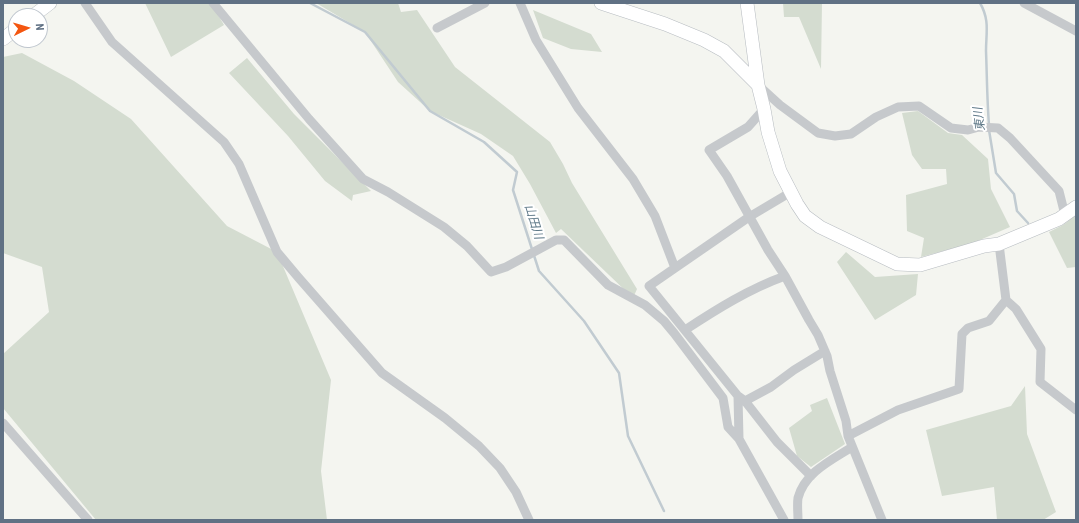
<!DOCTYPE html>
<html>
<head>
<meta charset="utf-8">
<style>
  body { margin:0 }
  #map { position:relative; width:1079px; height:523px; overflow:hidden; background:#f4f5f0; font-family:"Roboto Condensed",sans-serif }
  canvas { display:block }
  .frame { position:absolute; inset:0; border:4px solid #607184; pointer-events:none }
  .north { position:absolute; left:8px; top:8px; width:40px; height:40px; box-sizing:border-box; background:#fff; border:1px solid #bfc6ce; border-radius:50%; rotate:85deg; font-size:11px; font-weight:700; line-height:16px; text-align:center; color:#607184 }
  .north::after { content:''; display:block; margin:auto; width:14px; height:18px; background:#f45610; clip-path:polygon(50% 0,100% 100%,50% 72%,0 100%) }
</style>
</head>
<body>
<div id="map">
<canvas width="1079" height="523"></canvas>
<div class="frame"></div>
<div class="north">N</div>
</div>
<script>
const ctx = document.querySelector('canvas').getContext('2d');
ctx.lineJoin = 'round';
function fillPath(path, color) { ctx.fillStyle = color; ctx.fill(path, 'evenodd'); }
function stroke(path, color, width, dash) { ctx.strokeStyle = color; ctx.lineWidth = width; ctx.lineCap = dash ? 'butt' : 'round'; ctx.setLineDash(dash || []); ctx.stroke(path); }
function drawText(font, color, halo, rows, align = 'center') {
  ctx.font = font + ' "Roboto Condensed","Noto Sans JP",sans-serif'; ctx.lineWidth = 4; ctx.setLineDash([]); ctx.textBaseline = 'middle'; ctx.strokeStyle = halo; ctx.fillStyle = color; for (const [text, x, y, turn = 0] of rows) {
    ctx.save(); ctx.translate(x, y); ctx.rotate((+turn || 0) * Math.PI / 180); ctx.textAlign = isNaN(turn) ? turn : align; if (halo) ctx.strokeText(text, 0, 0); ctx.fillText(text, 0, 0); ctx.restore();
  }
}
const green = new Path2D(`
  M145 3H211L224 25 171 57Z
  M316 3H398L401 12 417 10 455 67 550 142 563 164 572 183 637 289 633 298 561 229 556 233 530 184 513 156 481 134 430 111 398 82 365 32Z
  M783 3H822L821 69 799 17H784Z
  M533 10 591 34 602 52 571 49 543 38Z
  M22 53 74 81 131 119 227 226 277 252 331 380 321 471 327 520H96L3 408V354L49 312 42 267 3 253V57Z
  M247 58 294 114 371 191 353 195 352 201 325 181 288 136 229 73Z
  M918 111 948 133 962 135 988 159 991 189 1010 227 973 243 921 257 924 238 907 231 906 195 947 184 946 169H922L912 155 902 113Z
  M1076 215V267L1067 268 1049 232 1063 225Z
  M846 252 875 277 918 274 916 295 875 320 837 262Z
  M1025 386 1027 434 1056 512 1043 520H997L994 487 942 496 926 430 1011 406Z
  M827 398 845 444 811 467 797 456 789 428 812 411 810 405Z`);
const stream = new Path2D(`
  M310 3 365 32 430 111 484 142 517 172 513 190 539 271 584 321 619 373 628 436 664 511
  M980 3C990 20 986 33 986 51 987 76 987 100 989 125
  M989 130 996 173 1014 194 1017 211 1028 223`);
const street = new Path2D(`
  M85 3 112 42 224 142 239 164 277 252 298 277 382 373 445 418 479 446 500 468 516 492 529 520
  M213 3 309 119 363 179 388 192 444 227 467 246 491 272 506 267 556 240H564L608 285 645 305 664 321 674 333 723 398 728 427 739 439 784 520
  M520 3 536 40 578 108 633 179 655 216 675 268 649 286 738 396 739 439
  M1024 3 1076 31
  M437 28 485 3
  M758 85 780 105 818 133 835 136 851 134 876 117 898 107 919 106 951 128 968 130 979 127 998 128 1010 138 1059 191 1065 215
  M764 109 748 127 709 150 727 176 768 250 785 276 809 320 818 335 827 356 830 371 846 421 848 436 882 520
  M999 244 1006 300 1016 309 1041 349 1040 382 1076 410
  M675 268 749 217 791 192
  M685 330C717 309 749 289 785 276
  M738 396 745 401 771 387 794 370 825 351
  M745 401 777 442 811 476
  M3 423 88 520
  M848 436 898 410 959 389 962 334 968 328 989 321 1006 300
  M798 520C798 513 797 504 798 498 805 472 832 460 852 447`);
const secondary = new Path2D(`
  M601 3 665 24 704 40 724 51 758 85
  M747 3 758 85 764 109 768 132 780 171 797 204 805 216 820 227 897 264 920 265 984 246 999 244 1059 219 1076 207
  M33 16 50 3
  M3 39 16 29`);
const waterNames = [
  ["東川",980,119,-97],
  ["山田川",533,222,73]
];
fillPath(green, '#d4dcd0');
stroke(stream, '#c1cbd1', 2.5);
stroke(secondary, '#b7bcc1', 14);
stroke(street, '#c6c9cc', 9);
stroke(secondary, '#fff', 13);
drawText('italic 12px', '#607a89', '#fff', waterNames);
</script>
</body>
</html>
